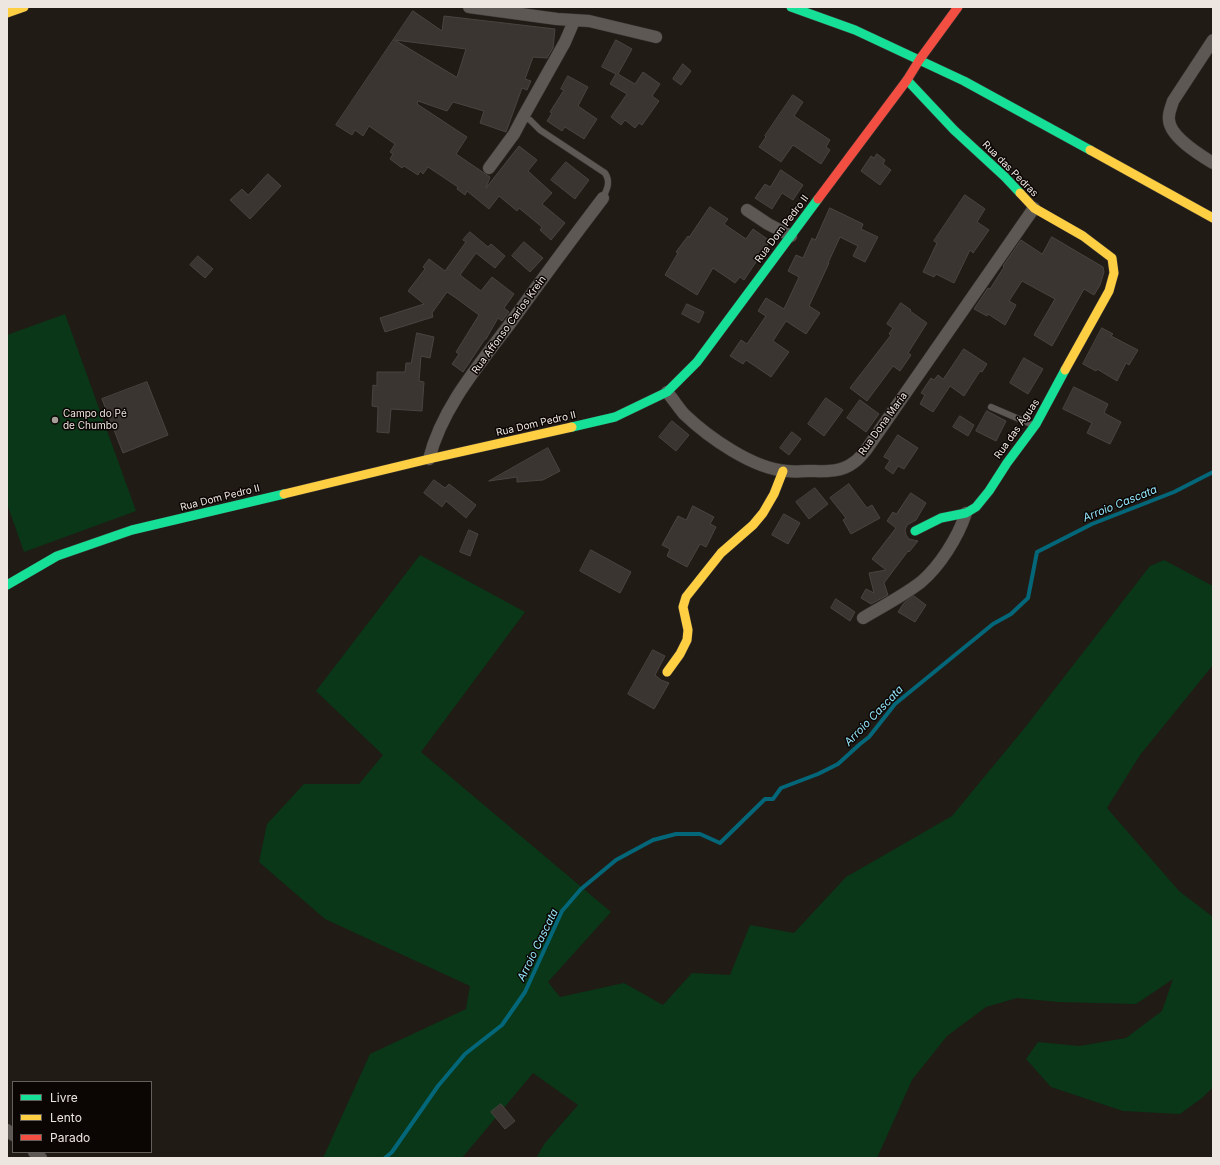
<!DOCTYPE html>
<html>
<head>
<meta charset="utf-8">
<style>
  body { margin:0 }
  #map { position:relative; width:1220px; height:1165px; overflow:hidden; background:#211b16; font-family:Inter,sans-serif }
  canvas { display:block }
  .frame { position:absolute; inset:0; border:8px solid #ede5df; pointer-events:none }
  .legend { position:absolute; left:12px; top:1081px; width:140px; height:72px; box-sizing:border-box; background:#0b0604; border:1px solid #655f5c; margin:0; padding:5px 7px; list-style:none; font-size:12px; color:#ede5df }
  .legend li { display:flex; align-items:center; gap:8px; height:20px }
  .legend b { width:20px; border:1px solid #655f5c }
</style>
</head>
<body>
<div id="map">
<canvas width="1220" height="1165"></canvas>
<div class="frame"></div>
<ul class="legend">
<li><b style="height:5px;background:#16e098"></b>Livre</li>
<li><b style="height:5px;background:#ffcf43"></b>Lento</li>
<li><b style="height:5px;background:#f24e42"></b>Parado</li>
</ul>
</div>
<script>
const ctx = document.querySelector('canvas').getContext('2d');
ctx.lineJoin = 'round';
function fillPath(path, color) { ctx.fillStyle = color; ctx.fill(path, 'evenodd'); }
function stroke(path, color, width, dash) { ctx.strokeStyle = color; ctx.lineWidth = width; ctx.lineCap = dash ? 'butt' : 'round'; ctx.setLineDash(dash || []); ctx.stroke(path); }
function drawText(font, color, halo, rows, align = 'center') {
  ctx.font = font + ' Inter,sans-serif'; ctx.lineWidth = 3; ctx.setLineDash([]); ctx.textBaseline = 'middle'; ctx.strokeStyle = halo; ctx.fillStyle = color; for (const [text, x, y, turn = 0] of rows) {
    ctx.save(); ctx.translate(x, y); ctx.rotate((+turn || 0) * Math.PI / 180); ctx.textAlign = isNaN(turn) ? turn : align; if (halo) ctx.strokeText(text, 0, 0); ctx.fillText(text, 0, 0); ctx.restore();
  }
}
const green = new Path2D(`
  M65 314 136 511 24 552 7 504V335Z
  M420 555 525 612 421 752 611 912 548 982 560 997 624 983 663 1005 692 973 730 975 750 925 794 933 846 877 952 816 1023 730 1150 566 1164 560 1213 586V665L1140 755 1107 808 1179 891 1213 917V1087L1202 1098 1180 1114 1123 1111 1051 1087 1026 1059 1038 1042 1079 1046 1126 1038 1162 1011 1173 979 1136 1004 1058 1002 1017 998 986 1007 947 1036 912 1080 877 1158H536L545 1143 578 1105 533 1073 462 1158H323L370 1054 466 1009 470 986 325 919 259 862 267 824 304 784H359L383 755 316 691Z`);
const stream = new Path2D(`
  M385 1158 392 1152 438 1086 465 1054 502 1025 525 992 562 911 581 889 616 860 653 840 676 834H700L720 843 765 799H773L781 788 818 774 838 764 860 744 869 737 895 704 993 624 1011 614 1028 598 1037 552 1092 524 1174 492 1213 472`);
const building = new Path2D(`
  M413 11 442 31 444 16 555 29 553 48 547 58 533 57 525 79 531 81 527 90 522 88 506 132 480 123 484 111 453 102 447 111 418 101 417 104 467 137 456 154 490 177 486 188 519 146 537 160 528 171 552 193 542 204 565 223 551 240 540 230 542 227 519 208 517 211 499 196 489 209 467 191 465 195 457 189 458 187 428 167 423 174 420 171 418 175 404 166 402 168 390 159 393 154 390 152 395 144 369 126 363 136 355 130 352 135 336 125ZM395 40 466 49 457 77Z
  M616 40 632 49 618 74 635 84 643 72 660 84 652 96 659 101 642 125 639 123 635 128 625 120 621 125 611 117 627 94 610 84 616 74 602 67Z
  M683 64 691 71 681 85 673 79Z
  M568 76 588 87 578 106 597 119 584 139 565 127 562 131 547 121 552 113 550 112 564 90 561 89Z
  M793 95 803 102 794 116 830 140 826 147 830 150 821 164 793 145 781 162 759 147 766 137 765 136Z
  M877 154 885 160 883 164 891 170 880 185 861 171 871 156 874 158Z
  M566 162 589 180 575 199 551 180Z
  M781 170 803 185 793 200 782 193 772 209 755 198 765 184 770 187Z
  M268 174 281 186 250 219 230 200 242 189 248 195Z
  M965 195 985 209 977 222 989 230 973 253 970 250 954 283 936 274 934 277 923 272 937 243 934 241Z
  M710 207 728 219 724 224 746 239 753 229 770 241 744 280 740 277 735 283 713 268 697 295 665 275 678 253 676 252 688 236 689 237Z
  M830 208 863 224 861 229 878 237 865 262 853 256 858 246 840 237 828 263H829L809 306 820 313 806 334 786 321 773 341 789 352 771 377 746 360 743 364 730 356 741 340 747 344 766 316 758 311 766 298 784 309 799 277 788 271 796 255 803 258 812 238 815 240Z
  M470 232 488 247 491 244 505 256 495 268 476 253 460 275 481 291 492 277 514 294 504 308 509 312 502 321 498 318 486 339H485L463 372 452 364 459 354 456 352 479 315 456 298 447 292 432 313 433 317 385 332 380 318 424 304 408 291 425 269 423 267 429 259 445 271 466 242 463 240Z
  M1052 237 1103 267 1104 272 1100 285 1094 295 1084 289 1052 346 1034 335 1055 299 1022 281 1009 301 1016 305 1005 325 988 314 987 316 974 309 988 288 990 289 1004 267 1003 266 1021 240 1042 254Z
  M524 242 543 258 530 272 512 256Z
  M198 256 213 269 205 278 190 265Z
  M901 303 911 310 910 311 927 323 908 353 911 355 900 371 893 366 867 401 850 388 891 335 889 334 893 328 887 324Z
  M687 304 704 312 699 323 682 314Z
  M1102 328 1113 334 1111 336 1138 350 1129 365 1126 363 1117 381 1097 369 1096 371 1083 364Z
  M417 333 434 337 430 358 421 356 419 381 424 382 422 411 391 409 389 433 377 432 378 407 372 406 373 385 377 386V372H405L406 363H411Z
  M964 349 987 364 982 372 980 371 964 396 950 386 933 412 920 404 925 395 921 393 931 378 934 380 938 375 943 379Z
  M1024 358 1043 369 1028 394 1010 383Z
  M147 382 168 435 123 453 102 399Z
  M1074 387 1108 404 1104 413 1121 422 1110 444 1087 433 1092 423 1063 409Z
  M826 398 843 410 824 436 808 424Z
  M860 400 879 414 866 432 847 418Z
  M987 411 1006 421 996 441 976 431Z
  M960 416 974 425 968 436 953 427Z
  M672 421 689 435 676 451 659 437Z
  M792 432 801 439 789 455 780 448Z
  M898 435 918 448 904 469 898 466 893 474 885 468 890 460 884 457Z
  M548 448 560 471 543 480 517 482V477L489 481Z
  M434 480 445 488 449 484 476 505 466 518 446 501 442 507 424 493Z
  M849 484 867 508 872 505 880 518 851 534 843 520 846 518 830 498Z
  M815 488 828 504 809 519 796 502Z
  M911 493 926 503 916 520 907 525 905 530 906 535 909 539 918 541 909 552 908 551 884 583 888 595 871 604 861 598 866 589 874 593 869 573 886 570 872 559 896 528 887 521 893 512 896 514Z
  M693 506 714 517 710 524 716 527 706 547 700 544 687 567 667 556 670 549 662 545 678 516 686 520Z
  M784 514 800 523 788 544 772 535Z
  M469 530 478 534 470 556 460 552Z
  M591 550 631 572 620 593 580 571Z
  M914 596 926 605 915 622 898 612 904 603Z
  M836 599 855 612 850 621 831 608Z
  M653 650 665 656 655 675 661 680 669 683 654 709 628 694Z
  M501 1104 515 1121 505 1129 491 1112Z`);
const lane = new Path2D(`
  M523 117 530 120 540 130 605 173C611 182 607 189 603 198
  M991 407 1033 425`);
const street = new Path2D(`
  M469 7 557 19 589 21 656 37
  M1213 40 1173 101C1171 108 1168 113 1169 120 1170 137 1200 155 1213 163
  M489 168 514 134 523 117 565 42 574 21
  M747 210 768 224 791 236
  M667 392C673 399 678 407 684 414 708 437 753 469 787 471 794 472 801 471 808 471 823 471 840 473 853 463 858 460 862 455 866 450L1034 208
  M429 459C442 408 478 366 509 325 540 282 571 240 603 198
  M863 618C883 606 903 596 921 582 940 566 958 537 966 513
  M7 1130 13 1135
  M34 1152 41 1158`);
const fast = new Path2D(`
  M791 7 855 30 964 81 1090 150
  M907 80 954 130 1005 177 1020 193
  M572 427 615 417 667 392 697 362 818 199
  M915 531 941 518 966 513 976 507 989 491 1007 463 1036 424 1065 370
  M7 585 57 556 132 530 284 494`);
const slow = new Path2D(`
  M7 13 24 7
  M1090 150 1213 218
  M1020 193 1034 208 1083 236 1112 258 1114 273 1109 291 1065 370
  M284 494 429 459 572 427
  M667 672 680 654 687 640 688 630 683 607 686 597 721 553 753 525 763 513 774 494 783 471`);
const jam = new Path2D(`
  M818 199 907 80 920 59 958 7`);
const markers = [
  [55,420,4,"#a69e99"]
];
const streetNames = [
  ["Rua das Pedras",1010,169,45],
  ["Rua Dom Pedro II",782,229,-53],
  ["Rua Affonso Carlos Krein",509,325,-54],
  ["Rua Dom Pedro II",536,424,-13],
  ["Rua Dona Maria",883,424,-54],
  ["Rua das Águas",1017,429,-55],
  ["Rua Dom Pedro II",220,498,-14]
];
const poiNames = [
  ["Campo do Pé",63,414],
  ["de Chumbo",63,426]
];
const waterNames = [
  ["Arroio Cascata",1120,504,-22],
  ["Arroio Cascata",874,716,-46],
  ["Arroio Cascata",538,945,-64]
];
fillPath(green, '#093717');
stroke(stream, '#036779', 4);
fillPath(building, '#3b3531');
stroke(building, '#4a4440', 1);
stroke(lane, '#3b3633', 7);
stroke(street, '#3b3633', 13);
stroke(fast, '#3b3633', 10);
stroke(slow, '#3b3633', 10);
stroke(jam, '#3b3633', 10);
stroke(lane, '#5d5854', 6);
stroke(street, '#5d5854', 12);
stroke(fast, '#16e098', 9);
stroke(slow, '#ffcf43', 9);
stroke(jam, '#f24e42', 9);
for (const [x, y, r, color] of markers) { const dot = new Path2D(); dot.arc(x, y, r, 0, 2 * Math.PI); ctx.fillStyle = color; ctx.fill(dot); stroke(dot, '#0b0604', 1.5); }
drawText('10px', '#ede5df', '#0b0604', streetNames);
drawText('10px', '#ede5df', '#0b0604', poiNames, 'left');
drawText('italic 11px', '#93e5fa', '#0b0604', waterNames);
</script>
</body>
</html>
